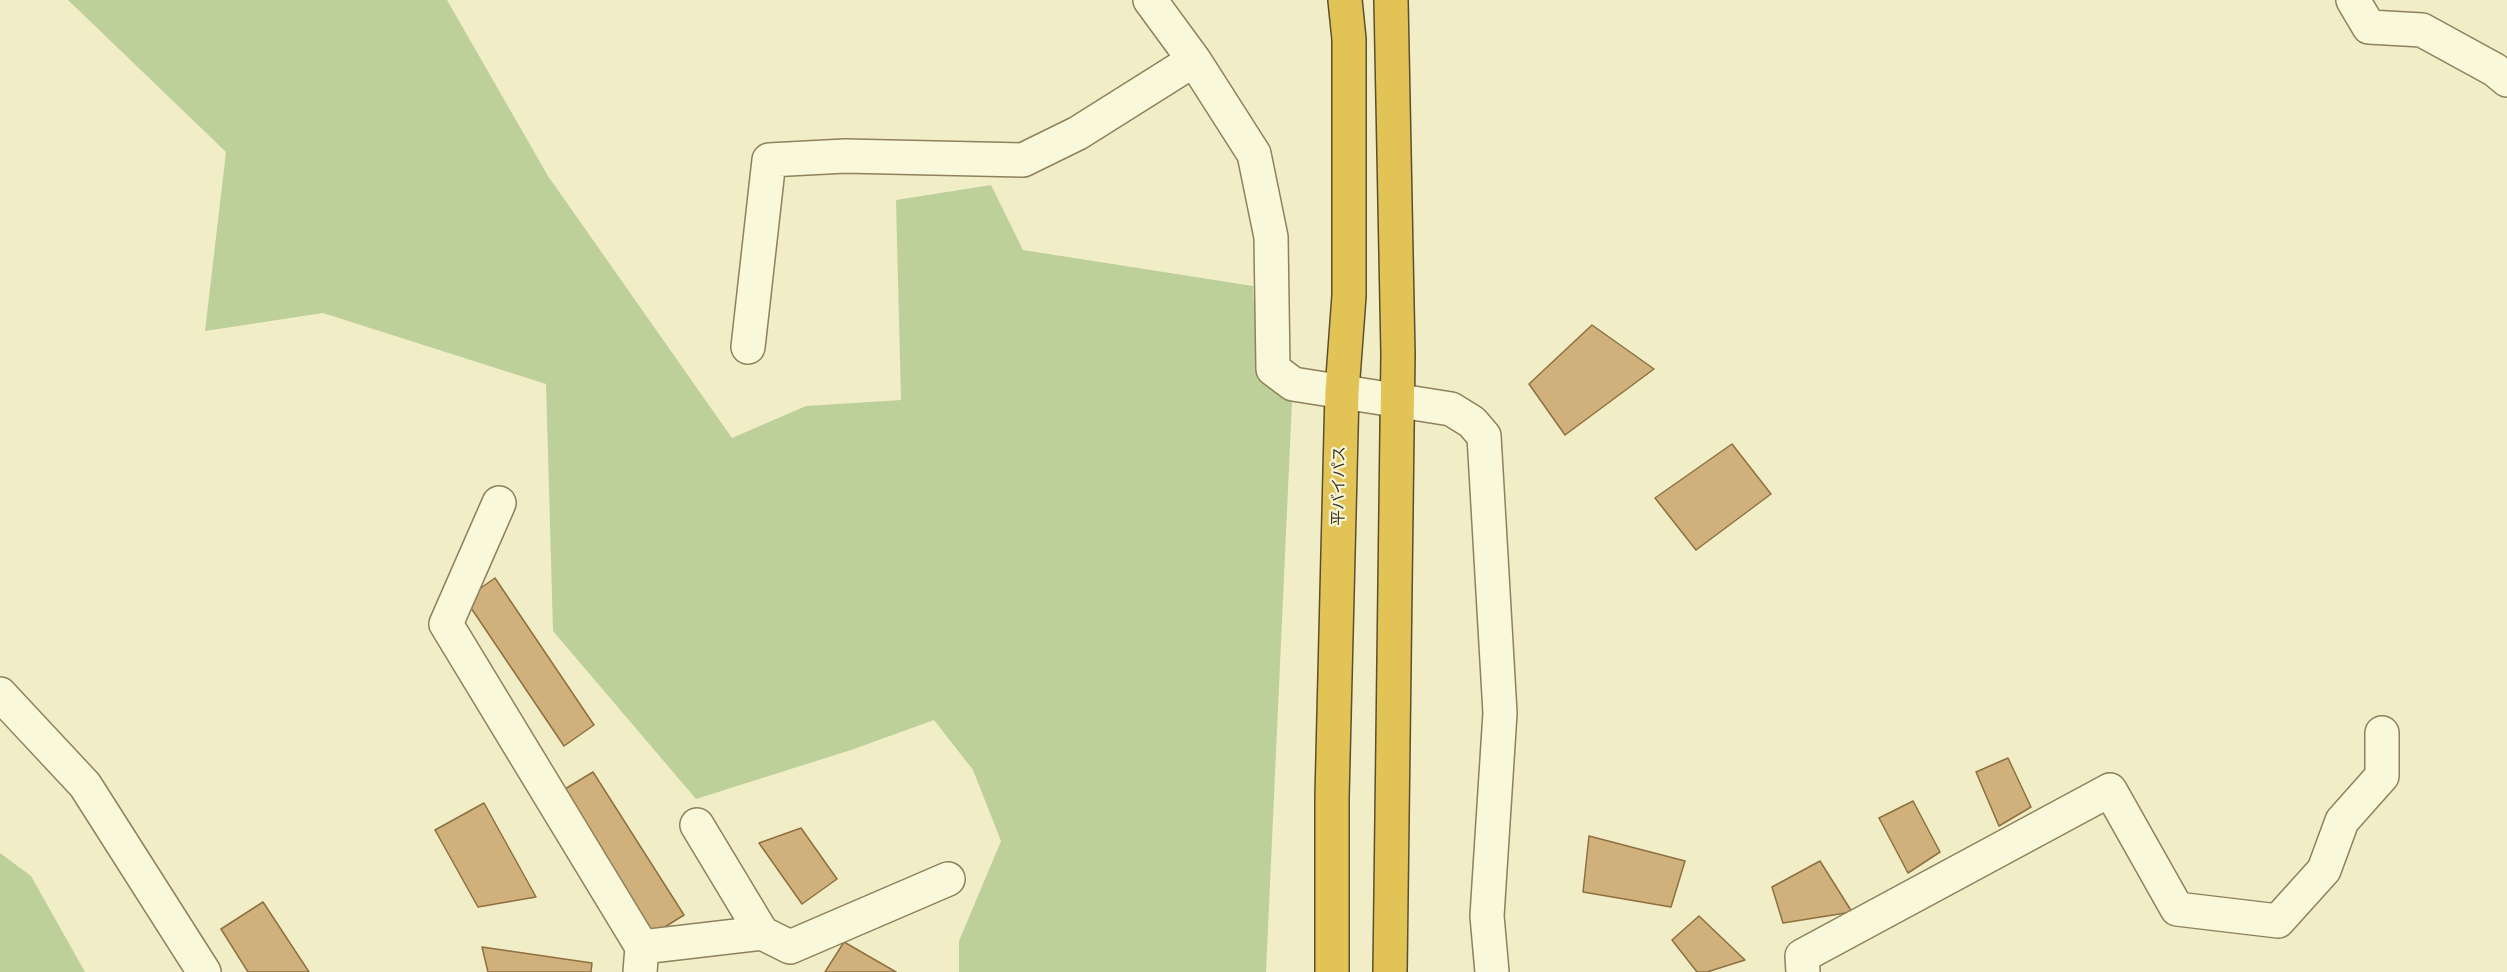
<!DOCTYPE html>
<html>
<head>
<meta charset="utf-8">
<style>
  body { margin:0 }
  canvas { display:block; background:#f1edc7 }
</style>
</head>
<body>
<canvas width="2507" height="972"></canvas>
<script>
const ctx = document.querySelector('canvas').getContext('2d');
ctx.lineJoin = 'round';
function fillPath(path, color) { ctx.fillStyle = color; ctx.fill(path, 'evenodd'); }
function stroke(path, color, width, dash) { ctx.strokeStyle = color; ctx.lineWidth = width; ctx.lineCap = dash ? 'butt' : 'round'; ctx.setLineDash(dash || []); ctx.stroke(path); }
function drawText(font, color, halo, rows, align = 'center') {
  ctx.font = font + ' "Crimson Pro","Noto Sans JP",serif'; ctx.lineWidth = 4.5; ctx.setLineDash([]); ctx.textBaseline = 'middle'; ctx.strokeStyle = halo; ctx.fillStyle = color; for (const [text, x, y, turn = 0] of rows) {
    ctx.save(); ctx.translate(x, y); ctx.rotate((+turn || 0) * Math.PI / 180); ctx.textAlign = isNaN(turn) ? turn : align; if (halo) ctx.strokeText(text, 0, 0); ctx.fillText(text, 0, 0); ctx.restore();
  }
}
const green = new Path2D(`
  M68 0H447L548 176 732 438 806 406 901 400 896 200 991 185 1023 250 1253 286 1257 370 1292 401 1266 972H959V941L1001 841 973 770 934 720 851 750 696 799 553 631 546 384 323 313 205 331 226 152Z
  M0 853 31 876 85 972H0Z`);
const building = new Path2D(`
  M1592 325 1654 369 1565 435 1529 384Z
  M1732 444 1771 494 1696 550 1655 498Z
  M495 578 594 725 564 746 465 599Z
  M2008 758 2031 807 1999 826 1976 772Z
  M593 772 684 915 652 935 560 792Z
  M1913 801 1940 852 1908 873 1879 818Z
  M484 803 536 897 478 907 435 830Z
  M801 828 837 879 802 904 759 843Z
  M1589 836 1685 861 1671 907 1583 892Z
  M1820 861 1852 912 1783 923 1772 887Z
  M263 902 309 972H248L221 929Z
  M1699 916 1745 960 1707 972H1697L1672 940Z
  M844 942 896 972H825Z
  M482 947 592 963 591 972H488Z`);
const street = new Path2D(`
  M1150 0 1194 60 1254 154 1271 237 1273 369 1293 384 1451 409 1472 422 1484 436 1500 713 1487 916 1492 972
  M2353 0 2369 27 2422 30 2495 70 2507 80
  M748 347 769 160 845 156 1023 160 1078 133 1194 60
  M499 503 446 624 642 947 640 972
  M0 694 85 785 204 972
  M697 825 762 933
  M642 947 762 933 790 947 948 879
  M1803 972 1802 956 2110 790 2177 909 2278 921 2324 870 2342 821 2382 776V733`);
const highway = new Path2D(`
  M1332 972V797L1342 391 1349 296V39L1345 0
  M1390 972 1398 354 1391 0`);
const streetNames = [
  ["平バイパス",1339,486,-89]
];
fillPath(green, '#bed09a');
fillPath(building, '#d0b17c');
stroke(building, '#8e7040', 1.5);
stroke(street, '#8e815b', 36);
stroke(highway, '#5c4e2f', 36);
stroke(street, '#faf8db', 33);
stroke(highway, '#e2c356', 33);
drawText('16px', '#3d341f', '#f7f5d7', streetNames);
</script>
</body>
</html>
